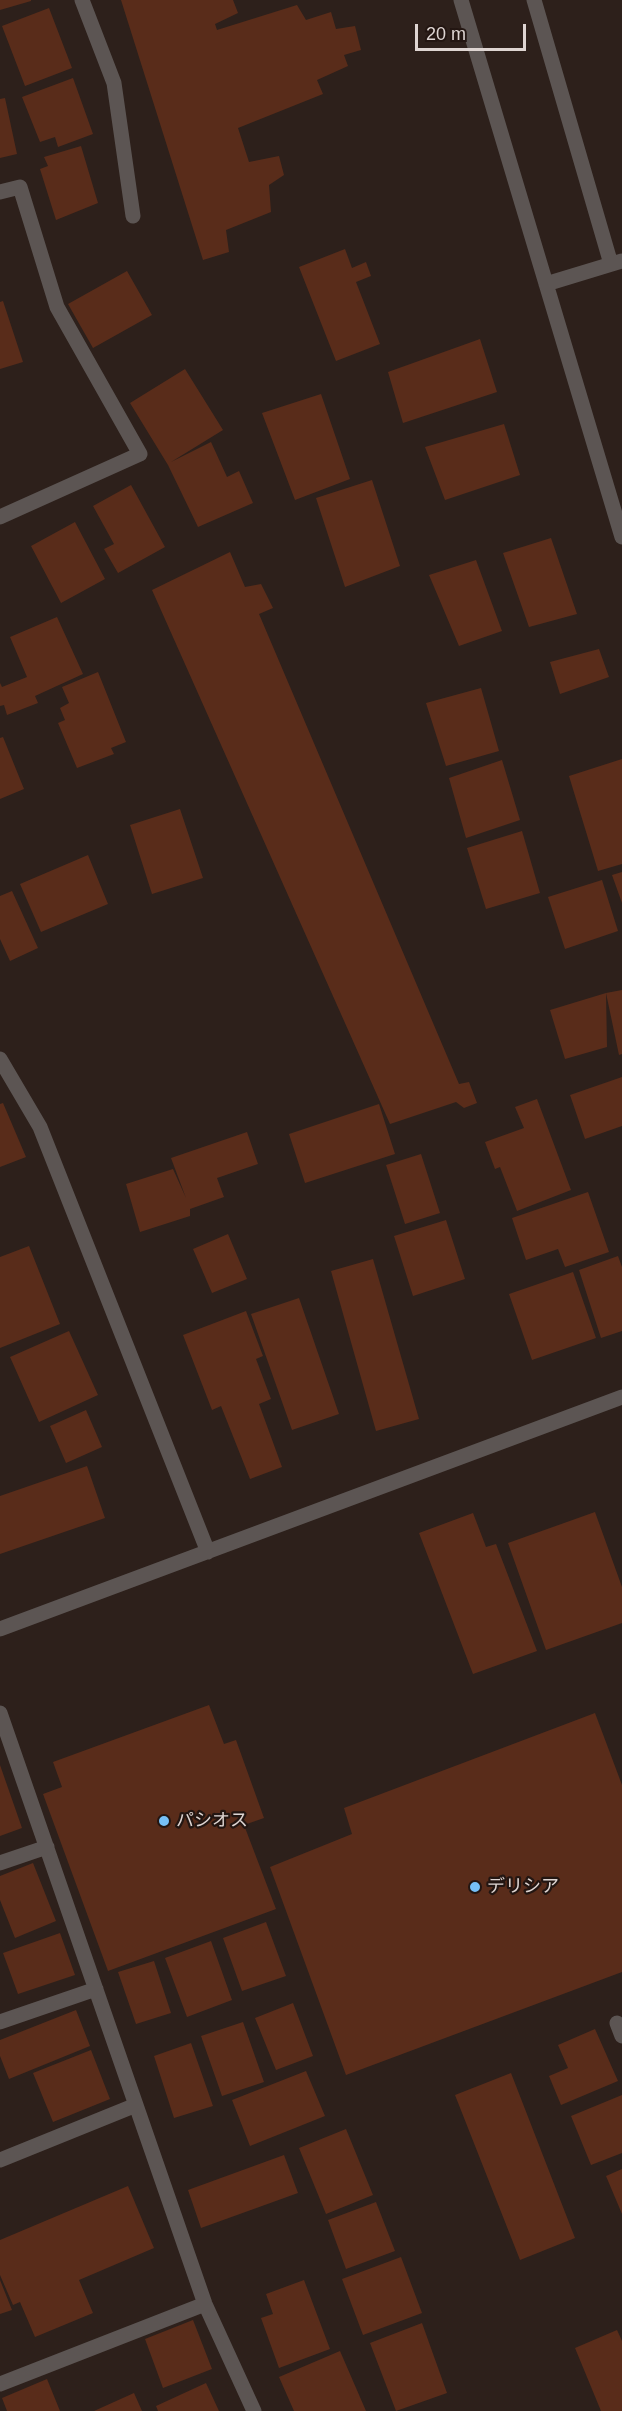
<!DOCTYPE html>
<html>
<head>
<meta charset="utf-8">
<style>
  body { margin:0 }
  #map { position:relative; width:622px; height:2411px; overflow:hidden; background:#2d201b; font-family:Arial,sans-serif }
  canvas { display:block }
  .scale { position:absolute; left:415px; top:24px; width:111px; height:27px; box-sizing:border-box; border:3px solid #ded5d2; border-top:0; padding-left:8px; font-size:18px; line-height:21px; white-space:nowrap; color:#ded5d2; -webkit-text-stroke:4px #231612; paint-order:stroke }
</style>
</head>
<body>
<div id="map">
<canvas width="622" height="2411"></canvas>
<div class="scale">20 m</div>
</div>
<script>
const ctx = document.querySelector('canvas').getContext('2d');
ctx.lineJoin = 'round';
function fillPath(path, color) { ctx.fillStyle = color; ctx.fill(path, 'evenodd'); }
function stroke(path, color, width, dash) { ctx.strokeStyle = color; ctx.lineWidth = width; ctx.lineCap = dash ? 'butt' : 'round'; ctx.setLineDash(dash || []); ctx.stroke(path); }
function drawText(font, color, halo, rows, align = 'center') {
  ctx.font = font + ' Arial,"Noto Sans JP",sans-serif'; ctx.lineWidth = 4.5; ctx.setLineDash([]); ctx.textBaseline = 'middle'; ctx.strokeStyle = halo; ctx.fillStyle = color; for (const [text, x, y, turn = 0] of rows) {
    ctx.save(); ctx.translate(x, y); ctx.rotate((+turn || 0) * Math.PI / 180); ctx.textAlign = isNaN(turn) ? turn : align; if (halo) ctx.strokeText(text, 0, 0); ctx.fillText(text, 0, 0); ctx.restore();
  }
}
const building = new Path2D(`
  M0 0H31V1L0 10Z
  M121 0H233L238 13 215 24 217 30 297 5 306 20 331 12 336 29 355 26 361 50 344 55 348 66 317 80 323 94 238 128 249 162 279 156 284 175 269 185 271 212 226 230 229 252 203 260Z
  M49 8 72 68 25 86 2 26Z
  M73 78 93 134 58 147 55 137 40 142 22 97Z
  M5 98 17 154 0 158V99Z
  M81 146 98 203 56 220 40 169 48 166 44 157Z
  M345 249 352 268 366 262 371 276 356 282 380 344 336 361 299 267Z
  M127 271 152 315 93 348 68 304Z
  M3 301 23 362 0 369V302Z
  M480 339 497 392 403 423 388 372Z
  M185 369 223 430 171 462 211 442 227 477 239 471 253 503 198 527 168 465 130 403Z
  M321 394 350 479 295 500 262 413Z
  M504 424 520 475 445 500 425 447Z
  M372 480 400 566 345 587 316 498Z
  M131 485 165 547 118 573 104 549 114 544 93 506Z
  M75 522 105 579 61 603 31 546Z
  M551 538 577 614 529 627 503 553Z
  M230 552 245 587 261 584 273 608 259 614 459 1084 469 1082 477 1103 464 1108 456 1102 390 1124 152 590Z
  M476 560 502 631 459 646 429 575Z
  M57 617 83 674 35 696 38 703 7 715 4 705 0 706V683L2 687 27 677 10 637Z
  M599 649 609 677 560 694 550 662Z
  M98 672 126 742 111 748 114 754 77 768 58 723 65 720 60 708 69 703 62 687Z
  M481 688 499 751 446 766 426 703Z
  M3 737 24 789 0 799V738Z
  M622 759V864L598 871 569 776Z
  M502 760 520 820 466 838 449 778Z
  M180 809 203 878 152 894 130 825Z
  M522 831 540 893 486 909 467 848Z
  M88 855 108 904 41 932 20 884Z
  M622 872V903L612 875Z
  M602 880 618 931 565 949 548 897Z
  M12 891 38 948 10 961 0 939V896Z
  M622 990V1054L619 1055 606 993Z
  M606 993 607 1047 565 1059 550 1010Z
  M622 1077V1126L585 1139 570 1095Z
  M537 1099 571 1190 517 1211 500 1167 495 1169 485 1142 524 1128 515 1107Z
  M3 1103 26 1157 0 1167V1104Z
  M379 1104 395 1154 305 1183 289 1134Z
  M247 1132 258 1164 217 1178 224 1197 190 1209V1216L140 1232 126 1184 173 1169 186 1198 171 1158Z
  M421 1154 440 1213 405 1224 386 1165Z
  M588 1192 609 1252 565 1267 558 1249 526 1260 512 1218Z
  M446 1220 465 1279 413 1296 394 1236Z
  M228 1234 247 1279 212 1293 193 1249Z
  M29 1246 60 1324 0 1348V1257Z
  M618 1256 622 1267V1331L601 1338 579 1270Z
  M373 1259 419 1419 376 1431 331 1271Z
  M573 1272 596 1338 532 1360 509 1294Z
  M299 1298 339 1414 292 1430 251 1314Z
  M246 1311 263 1356 256 1359 271 1399 259 1404 282 1467 250 1479 221 1406 212 1410 183 1335Z
  M69 1331 98 1395 39 1422 10 1357Z
  M86 1410 102 1447 66 1463 50 1426Z
  M87 1466 105 1518 0 1554V1496Z
  M595 1512 622 1587V1623L546 1650 508 1543Z
  M473 1513 486 1547 496 1544 537 1651 473 1674 419 1533Z
  M209 1705 224 1744 236 1740 264 1818 244 1825 276 1909 108 1971 43 1794 62 1787 53 1762Z
  M595 1713 622 1785V1972L346 2075 270 1867 352 1834 344 1808Z
  M0 1765 22 1828 0 1836Z
  M33 1863 56 1921 15 1938 0 1900V1876Z
  M266 1922 286 1976 242 1991 223 1938Z
  M60 1933 75 1975 18 1994 3 1953Z
  M211 1941 232 2000 187 2017 165 1958Z
  M154 1961 171 2013 136 2024 118 1972Z
  M293 2003 313 2056 276 2070 255 2018Z
  M76 2010 90 2046 9 2079 0 2056V2040Z
  M243 2022 264 2082 222 2096 201 2036Z
  M595 2029 618 2081 561 2105 549 2076 568 2068 558 2045Z
  M191 2043 213 2106 174 2118 154 2056Z
  M91 2050 110 2099 53 2122 33 2073Z
  M306 2071 325 2116 250 2146 232 2100Z
  M511 2073 575 2238 520 2260 455 2095Z
  M622 2095V2153L591 2165 571 2116Z
  M346 2129 373 2195 326 2214 299 2148Z
  M284 2155 298 2193 201 2228 188 2190Z
  M622 2169V2214L606 2176Z
  M128 2186 154 2248 79 2280 93 2313 35 2337 20 2302 13 2305 0 2275V2240Z
  M376 2202 395 2251 346 2269 328 2220Z
  M401 2257 422 2313 363 2335 342 2279Z
  M0 2280 12 2310 0 2314Z
  M304 2280 330 2349 279 2368 261 2318 273 2314 266 2294Z
  M193 2320 212 2369 163 2388 145 2339Z
  M422 2323 447 2393 396 2411 370 2343Z
  M617 2330 622 2341V2411H601L575 2348Z
  M340 2351 366 2411H294L279 2377Z
  M47 2379 60 2411H7L2 2398Z
  M206 2383 219 2411H158L156 2406Z
  M134 2393 142 2411H94Z`);
const minor = new Path2D(`
  M82 0 114 83 133 216
  M461 0 622 537
  M534 0 611 264
  M0 192 20 187 57 307 140 454 0 517
  M546 284 622 261
  M0 1059 40 1127 208 1552
  M0 1629 622 1397
  M0 1713 205 2304 254 2411
  M0 1863 47 1847
  M0 2022 96 1989
  M617 2023 622 2036
  M0 2160 136 2105
  M0 2384 205 2304`);
const markers = [
  [164,1821,6,"#76c0f7"],
  [475,1887,6,"#76c0f7"]
];
const poiNames = [
  ["パシオス",176,1821],
  ["デリシア",487,1887]
];
fillPath(building, '#592c1a');
stroke(minor, '#5c5553', 15);
for (const [x, y, r, color] of markers) { const dot = new Path2D(); dot.arc(x, y, r, 0, 2 * Math.PI); ctx.fillStyle = color; ctx.fill(dot); stroke(dot, '#231612', 2); }
drawText('18px', '#ded5d2', '#231612', poiNames, 'left');
</script>
</body>
</html>
